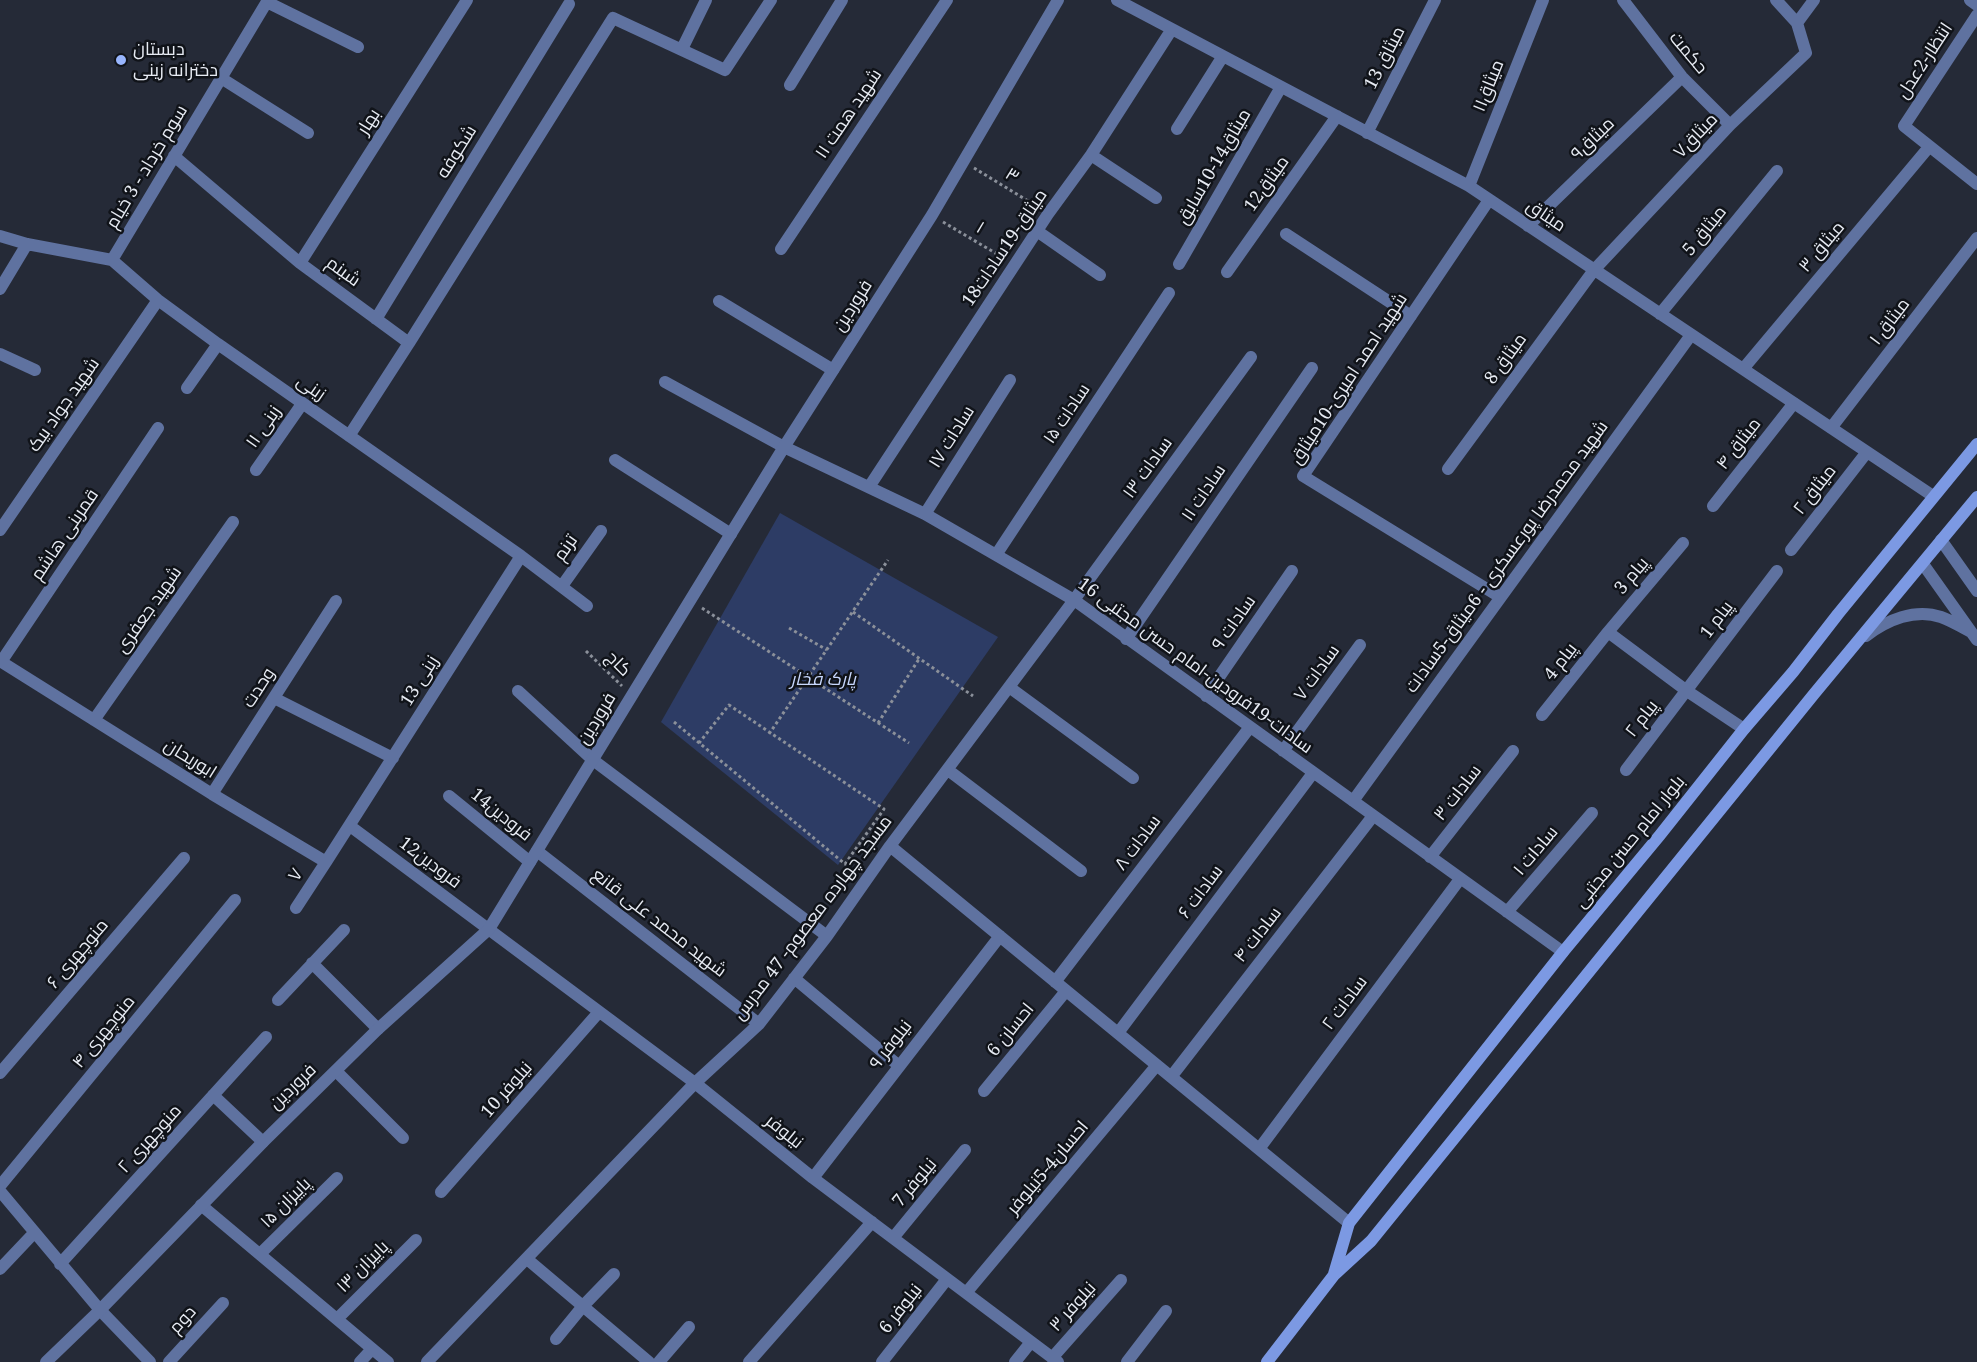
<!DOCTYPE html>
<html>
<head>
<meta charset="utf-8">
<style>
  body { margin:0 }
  canvas { display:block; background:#252a37 }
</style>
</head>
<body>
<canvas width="1977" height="1362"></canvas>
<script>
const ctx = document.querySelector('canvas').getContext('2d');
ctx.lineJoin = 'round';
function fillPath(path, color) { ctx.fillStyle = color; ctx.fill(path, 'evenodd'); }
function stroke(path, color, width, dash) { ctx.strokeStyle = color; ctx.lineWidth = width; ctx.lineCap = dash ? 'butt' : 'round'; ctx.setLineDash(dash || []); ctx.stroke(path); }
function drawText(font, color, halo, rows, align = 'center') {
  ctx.font = font + ' "Noto Serif",Cairo,serif'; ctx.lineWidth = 5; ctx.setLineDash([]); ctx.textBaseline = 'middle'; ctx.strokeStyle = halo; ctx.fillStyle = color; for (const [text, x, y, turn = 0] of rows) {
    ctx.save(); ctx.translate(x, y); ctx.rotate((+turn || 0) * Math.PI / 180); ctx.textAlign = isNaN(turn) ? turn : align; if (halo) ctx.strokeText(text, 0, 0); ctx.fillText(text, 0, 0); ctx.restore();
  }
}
const green = new Path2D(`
  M780 513 998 637 838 865 661 722Z`);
const path = new Path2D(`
  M974 168 1038 207
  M943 222 1002 257
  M702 608 909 743
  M853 612 973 696
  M789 628 827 650
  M586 651 622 686
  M674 722 845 864 884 809 729 705 699 743
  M878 723 919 659
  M769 734 888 560`);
const minor = new Path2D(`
  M1117 0 1469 186 1933 496
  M1623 0 1682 77 1730 125
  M1970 0 1977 5
  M267 2 358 47
  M1977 15 1904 126 1977 184
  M1797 23 1814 0
  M682 49 706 0
  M221 78 308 133
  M790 85 842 0
  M1177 129 1223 56
  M1367 133 1435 0
  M1091 155 1156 198
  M174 156 300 263 409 343 349 436
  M1469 186 1543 0
  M1489 200 1303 476 1500 597
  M1528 226 1682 77
  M1037 231 1100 275
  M1286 234 1411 316
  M0 236 27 244 112 260 158 300 218 344 521 556 587 606
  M781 249 947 0
  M112 260 268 0
  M300 263 467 0
  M1179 264 1281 87
  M1227 272 1337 116
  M0 289 27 244
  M719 301 833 370
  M1660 314 1777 171
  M376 319 569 4
  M409 343 613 18 725 70 771 0
  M0 354 35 370
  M1743 369 1929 147
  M665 382 784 447 925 514 1074 600 1563 952
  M187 388 218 344
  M1831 428 1977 238
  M615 460 731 534
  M1448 469 1594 270 1730 125 1806 53 1797 23 1776 0
  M256 470 302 404
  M869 487 1048 214 1091 155 1172 29
  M1713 506 1794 403
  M925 514 1010 380
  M0 530 158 300
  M1791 550 1867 452
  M996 555 1169 293
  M562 586 601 531
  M1608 632 1687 691 1744 729
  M1126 639 1312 368
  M0 661 212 794 326 862 521 556
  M1 662 158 428
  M1009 687 1133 778
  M518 691 593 760 827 936
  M1206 696 1292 571
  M274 698 393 758
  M1542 715 1608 632 1683 543
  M94 720 233 522
  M1283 751 1360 645
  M948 770 1081 871
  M1626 770 1777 571
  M212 794 336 601
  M449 796 530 862
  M1353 801 1691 335
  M350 826 695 1083 813 1178 1058 1362
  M890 846 1349 1223
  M537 851 759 1024
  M1430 857 1513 751
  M296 908 326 862
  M1507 912 1592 813
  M312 963 378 1029
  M794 978 898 1065
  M1055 982 1250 727
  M278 1000 344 930
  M1118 1033 1313 773
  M336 1071 403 1138
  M0 1073 184 858
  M1171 1077 1373 816
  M984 1091 1066 991
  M213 1095 263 1142
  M1259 1149 1460 879
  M813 1178 1000 936
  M0 1186 235 900
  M0 1191 100 1310 150 1362
  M441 1192 599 1012
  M201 1205 388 1362
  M893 1238 965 1150
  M260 1254 337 1178
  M527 1259 649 1362
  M60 1264 266 1037
  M0 1269 34 1233
  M966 1293 1157 1065
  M337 1319 416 1240
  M556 1339 583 1306 614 1274
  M1052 1358 1121 1280
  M169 1362 223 1303
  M360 1362 372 1349
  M427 1362 695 1083 759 1024 827 936 890 846 1074 600 1251 357
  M659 1362 689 1327
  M749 1362 872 1222
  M882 1362 947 1279
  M1015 1362 1031 1342
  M1127 1362 1166 1311`);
const tertiary = new Path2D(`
  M1941 540 1977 591
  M1923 564 1977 640
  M1866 636C1887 620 1915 608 1941 617 1952 621 1962 627 1971 632
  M46 1362 100 1310 263 1142 378 1029 489 929 784 447 932 215 1058 0`);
const secondary = new Path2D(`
  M1334 1274 1349 1223 1563 952 1660 835 1744 729 1793 672 1838 614 1977 444
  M1267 1362 1334 1275 1371 1241 1814 694 1977 497`);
const markers = [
  [121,60,6,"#98b5fd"]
];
const poiNames = [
  ["دبستان",133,50],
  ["دخترانه زینی",133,71]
];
const streetNames = [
  ["حکمت",1688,53,50],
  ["میثاق 13",1385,58,-63],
  ["انتظار-2عدل",1925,61,-57],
  ["میثاق۱۱",1489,86,-68],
  ["شهید همت ۱۱",849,114,-56],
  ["بهار",369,122,-58],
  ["میثاق۷",1696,136,-46],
  ["میثاق۹",1593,139,-44],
  ["شکوفه",457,152,-58],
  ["سوم خرداد - 3 خیام",147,167,-59],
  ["میثاق14-10سابق",1214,167,-60],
  ["۳",1012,176,32],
  ["12میثاق",1267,184,-55],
  ["میثاق",1546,216,34],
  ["۱",980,228,31],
  ["میثاق 5",1705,231,-51],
  ["میثاق ۳",1822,247,-50],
  ["18میثاق-19سادات",1005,248,-56],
  ["شبنم",343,272,36],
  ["فروردین",853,306,-58],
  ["میثاق ۱",1890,322,-53],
  ["میثاق 8",1506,359,-54],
  ["شهید احمد امیری-10میثاق",1349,379,-57],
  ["زینی",311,388,35],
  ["شهید جواد بیک",64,405,-55],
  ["سادات ۱۵",1067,414,-56],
  ["زینی ۱۱",264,427,-55],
  ["سادات ۱۷",952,437,-58],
  ["میثاق ۴",1739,444,-52],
  ["سادات ۱۳",1148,468,-54],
  ["میثاق ۲",1815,490,-52],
  ["سادات ۱۱",1204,493,-56],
  ["قمربنی هاشم",65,535,-56],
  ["ترنم",566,548,-55],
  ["شهید محمدرضا پورعسکری - 6میثاق-5سادات",1507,557,-54],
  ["پیام 3",1632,576,-50],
  ["شهید جعفری",149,610,-55],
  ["پیام 1",1717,620,-53],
  ["سادات ۹",1234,623,-55],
  ["پیام 4",1561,662,-52],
  ["کاج",618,664,45],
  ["سادات-19فرودین-امام حسن مجتبی 16",1195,666,36],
  ["سادات ۷",1317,673,-54],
  ["زینی 13",420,681,-58],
  ["وحدت",259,688,-57],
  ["فروردین",597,719,-59],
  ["پیام ۲",1642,719,-52],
  ["ابوریحان",190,759,32],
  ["سادات ۳",1458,793,-52],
  ["14فرودین",501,815,39],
  ["بلوار امام حسن مجتبی",1630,842,-51],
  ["سادات ۸",1138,843,-53],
  ["سادات ‍‍۱",1536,851,-50],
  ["12فرودین",430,863,37],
  ["۷",296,875,-57],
  ["سادات ۶",1201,892,-53],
  ["مسجد چهارده معصوم- 47 مدرس",813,918,-53],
  ["شهید محمد علی قانع",659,923,38],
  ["سادات ۴",1258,935,-52],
  ["منوچهری ۶",78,954,-50],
  ["سادات ۲",1345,1003,-53],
  ["احسان 6",1011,1030,-51],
  ["منوچهری ۴",104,1032,-51],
  ["نیلوفر ۹",891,1045,-52],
  ["فروردین",293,1087,-44],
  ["نیلوفر 10",507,1090,-49],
  ["نیلوفر",784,1132,39],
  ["منوچهری ۲",150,1139,-48],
  ["احسان4-5نیلوفر",1048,1168,-50],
  ["نیلوفر 7",915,1183,-50],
  ["پاییزان ۱۵",286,1203,-45],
  ["پاییزان ۱۳",363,1267,-45],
  ["نیلوفر ۳",1073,1307,-48],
  ["نیلوفر 6",901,1309,-52],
  ["دوم",183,1320,-48]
];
const parkNames = [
  ["پارک فخار",823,680]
];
fillPath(green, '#2d3c65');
stroke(path, '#8b909a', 3, [3, 3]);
stroke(minor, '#5f72a0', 12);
stroke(tertiary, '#5f72a0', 12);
stroke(secondary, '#7c99e3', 12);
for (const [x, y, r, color] of markers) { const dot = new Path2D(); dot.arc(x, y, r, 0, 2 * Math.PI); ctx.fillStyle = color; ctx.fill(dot); stroke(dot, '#101319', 2); }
drawText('18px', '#e7ebf3', '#101319', poiNames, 'left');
drawText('18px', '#e7ebf3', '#101319', streetNames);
drawText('italic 18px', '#c7d7fd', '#101319', parkNames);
</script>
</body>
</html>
